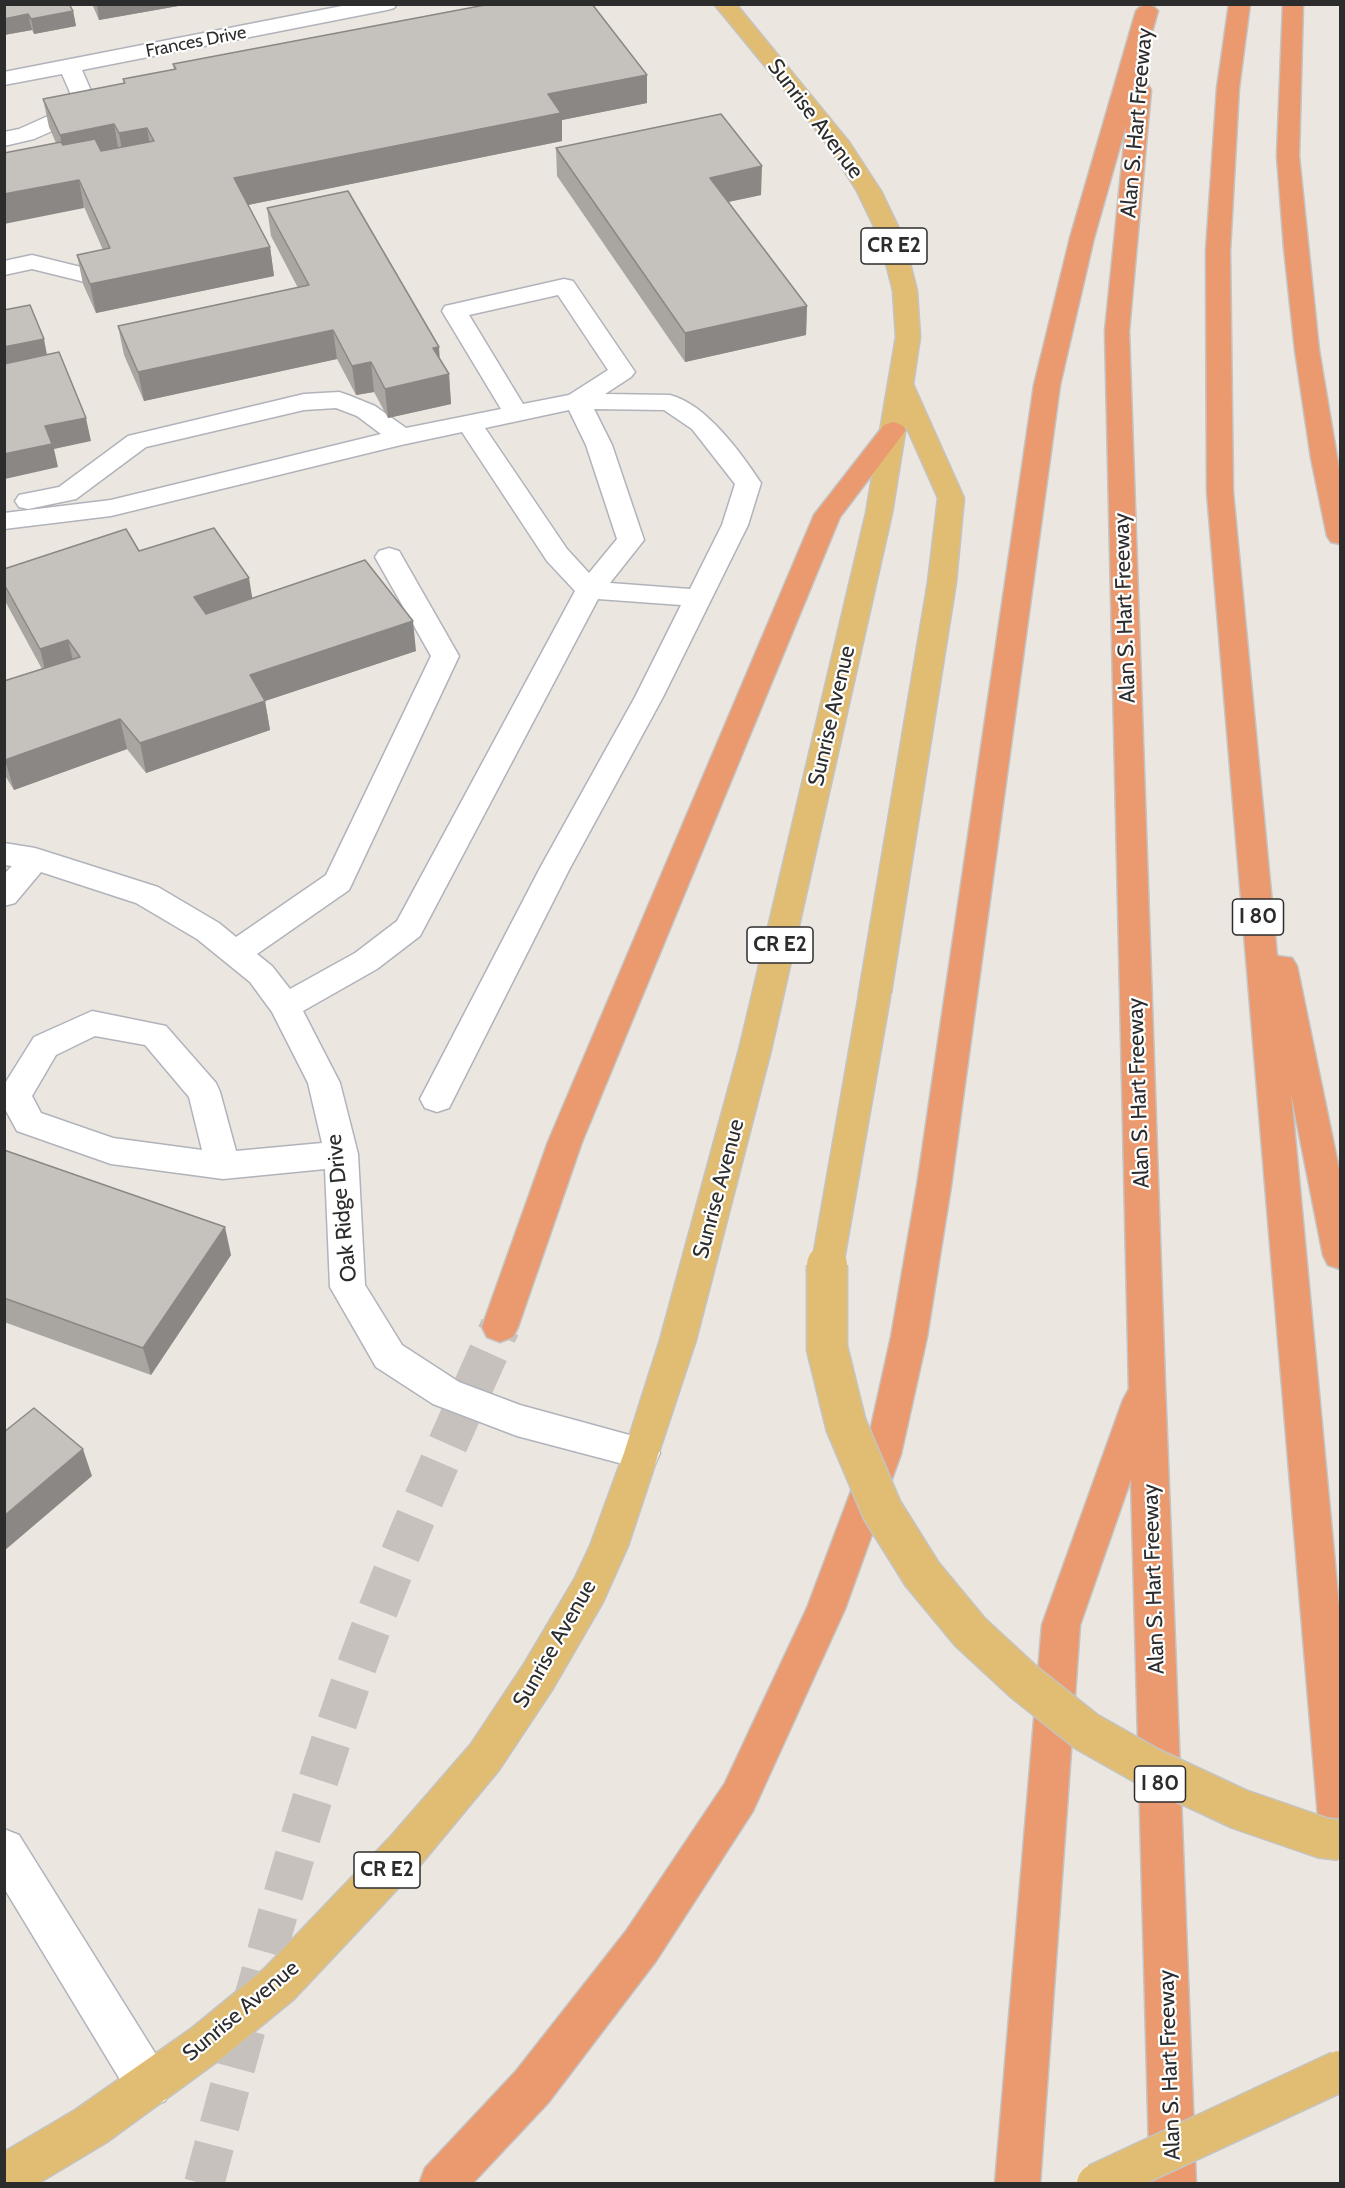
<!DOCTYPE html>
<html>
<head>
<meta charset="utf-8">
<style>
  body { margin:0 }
  #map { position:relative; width:1345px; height:2188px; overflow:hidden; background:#ece6e1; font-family:Cabin,sans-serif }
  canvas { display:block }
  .frame { position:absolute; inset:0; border:6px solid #2c2c2c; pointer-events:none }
</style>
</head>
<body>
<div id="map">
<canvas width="1345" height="2188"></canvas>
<div class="frame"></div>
</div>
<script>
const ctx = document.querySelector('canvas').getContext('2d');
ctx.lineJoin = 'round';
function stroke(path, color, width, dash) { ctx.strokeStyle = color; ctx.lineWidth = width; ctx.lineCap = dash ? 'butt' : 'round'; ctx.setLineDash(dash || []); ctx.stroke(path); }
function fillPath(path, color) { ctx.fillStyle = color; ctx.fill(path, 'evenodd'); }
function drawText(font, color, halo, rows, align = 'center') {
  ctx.font = font + ' Cabin,sans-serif'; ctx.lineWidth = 4.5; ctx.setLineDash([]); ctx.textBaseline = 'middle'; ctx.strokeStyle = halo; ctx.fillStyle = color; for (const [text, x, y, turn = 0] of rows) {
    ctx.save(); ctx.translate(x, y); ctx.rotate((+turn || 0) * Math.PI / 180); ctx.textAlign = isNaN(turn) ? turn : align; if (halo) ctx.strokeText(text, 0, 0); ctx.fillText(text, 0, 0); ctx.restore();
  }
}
const highwayTunnel = new Path2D(`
  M204 2184C250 2011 296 1837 356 1668 398 1552 450 1439 500 1327`);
const minor = new Path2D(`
  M352 4H397L394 8 387 10 82 70 98 107 95 112 34 139 4 146V132L19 129 75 104 62 74 4 85V72Z
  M32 255 93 270 97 275 93 280 85 282 32 269 4 275V261Z
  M564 279 573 281 635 372 631 377 605 394 670 395C706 404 741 453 761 483L748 525 663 697 570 868 449 1108 437 1112 425 1108 420 1099 540 868 635 697 681 605 598 599 420 936 377 969 303 1011 340 1083 358 1154 365 1285 402 1345 459 1382 520 1405 655 1442 660 1453 655 1464 642 1469 517 1436 433 1404 376 1367 330 1287 325 1169 223 1179 111 1164 17 1131 4 1107V1085L34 1037 92 1011 166 1026 216 1083 220 1092 236 1151 322 1143 308 1083 272 1012 250 982 197 939 136 903 41 872 15 903 4 906V874L12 866 4 865V843L35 848 158 887 219 923 236 937 326 875 431 656 375 557 379 551 389 548 399 551 459 656 349 890 257 954 272 966 290 989 355 953 397 921 575 591 547 561 462 432 401 445 111 516 4 529V513L111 500 381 434 357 416 336 408 304 410 146 447 76 499 28 509 19 507 15 501 19 495 59 487 128 436 304 394 339 392 348 395 375 406 406 428 501 409 442 311 445 306ZM558 295 608 370 569 395 523 404 469 315ZM594 409 664 410 692 429 735 484 722 525 690 589 610 583 644 540 612 445ZM569 410 586 445 617 539 589 573 567 549 485 428ZM95 1036 145 1045 189 1097 202 1150 113 1138 41 1113 32 1096 56 1055Z
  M4 1829 19 1835 165 2069 171 2085 165 2101 149 2107 133 2101 4 1888Z`);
const major = new Path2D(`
  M714 4H736L849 142 881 191 904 239 917 291 920 337 913 384 964 498 956 582 891 993 886 1001 875 1005 864 1001 859 993 928 582 938 498 906 426 892 513 771 1050 696 1340 628 1546 603 1602 552 1690 499 1770 422 1863 294 1999 222 2058 107 2142 37 2184H4V2152L75 2110 192 2028 264 1969 392 1835 471 1744 524 1664 575 1578 590 1546 624 1453 660 1340 739 1050 866 513 896 337 893 291 880 239 857 191 831 150 801 110Z`);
const highway = new Path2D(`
  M1229 4H1250L1239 88 1230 251 1233 492 1277 956 1292 958 1297 966 1340 1174V1269L1328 1265 1323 1255 1291 1093 1340 1618V1848L1325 1842 1319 1828 1207 492 1206 251 1217 88Z
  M1283 4H1303L1299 156 1319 350 1340 475V544L1331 542 1327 536 1311 458 1295 350 1284 248 1277 156Z
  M1147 5 1154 7 1158 11 1137 84 1148 85 1151 90 1129 331 1165 1384 1196 2184H1150L1131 1479 1080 1625 1040 2184H995L1042 1625 1123 1400 1129 1389 1105 331 1126 125 1094 238 1060 385 951 1186 927 1337 901 1454 845 1609 753 1811 656 1961 548 2103 472 2184H419L425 2168 516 2071 626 1931 725 1783 807 1608 865 1454 891 1337 917 1186 1034 385 1070 238 1136 11 1140 7Z
  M893 422 902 425 906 430 840 517 582 1142 518 1327 513 1337 500 1342 487 1337 482 1327 548 1142 814 515 884 425Z`);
const majorBridgeFar1 = new Path2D(`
  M827 1267 875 993`);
const majorBridge = new Path2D(`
  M827 1265V1348L846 1425 882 1510 922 1574 970 1632 1024 1682 1087 1732 1149 1767 1239 1809 1323 1838 1340 1840
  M1097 2184 1340 2071`);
const wall = new Path2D(`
  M4 4 73 11 76 26 34 34 32 30 4 35Z
  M92 4 184 5 99 20Z
  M479 4H592L647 103 562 120V141L248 205 270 247 274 276 96 313 83 284 77 255 103 250 49 127 43 99 124 84 123 79 174 70 173 64 479 6Z
  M556 148 761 195 728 202 807 306 806 335 685 362 557 176Z
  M267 208 440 359 449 374 451 404 388 418 374 392 356 395 337 359 144 401 124 355 118 326 298 288 271 236Z
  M139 551 252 598 416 651 265 701 270 730 146 773 127 749 14 790 4 774V681L42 669 5 601 4 597V569Z
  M4 1150 231 1255 151 1375 4 1322Z`);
const shadedWall = new Path2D(`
  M97 4 184 5 99 20Z
  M73 11 76 26 34 34 31 19Z
  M28 14 32 30 4 35V19Z
  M647 75V103L562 120V141L238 207 234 178 548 94Z
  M114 124 119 153 66 163 60 135Z
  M147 128 152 156 124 162 119 133Z
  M762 166 761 195 709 206 710 178Z
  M79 180 84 208 4 224V194Z
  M270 247 274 276 96 313 90 284Z
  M807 306 806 335 685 362V333Z
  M333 330 337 359 144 401 138 372Z
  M44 339 47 355 4 364V347Z
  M439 347 441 376 449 374 451 404 388 418 385 389 433 348Z
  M371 362 374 392 356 395 352 366Z
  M86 418 91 441 54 449 58 467 5 479 4 476V454L45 426Z
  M249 578 254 608 199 627 194 597Z
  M413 621 416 651 265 701 270 730 146 773 140 743 250 675Z
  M68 640 75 669 47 678 40 649Z
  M120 719 127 749 14 790 5 760Z
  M225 1227 231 1255 151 1375 143 1348Z
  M83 1449 92 1476 4 1551V1516Z`);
const building = new Path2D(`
  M4 4H69L73 11 31 19 28 14 4 19Z
  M484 4H592L647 75 548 94 561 113 234 178 270 247 90 284 77 255 110 248 79 180 4 194V153L61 142 63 145 95 139 101 151 154 141 147 128 119 133 114 124 60 135 43 99 125 83 123 79 176 69 173 64 485 5Z
  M721 114 762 166 710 178 807 306 685 333 556 148Z
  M348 191 439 347 433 348 449 374 385 389 371 362 352 366 333 330 138 372 118 326 309 285 267 208Z
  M30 305 44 339 4 347V310Z
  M59 352 86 418 45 426 52 444 4 454V364Z
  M214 528 249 578 194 597 206 614 365 560 413 621 250 675 265 701 140 743 120 719 5 760 4 758V681L80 657 68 640 40 649 4 584V569L126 529 139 551Z
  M4 1150 225 1227 143 1348 4 1298Z
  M34 1408 83 1449 4 1516V1432Z`);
const farStreetnames = [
  ["Frances Drive",196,42,-11]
];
const shields = [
  [894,246,66],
  [1258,917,51],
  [780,945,66],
  [1160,1784,51],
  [387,1870,66]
];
const shieldNames = [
  ["CR E2",894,246],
  ["I 80",1258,917],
  ["CR E2",780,945],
  ["I 80",1160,1784],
  ["CR E2",387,1870]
];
const streetNames = [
  ["Sunrise Avenue",815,119,53],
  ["Alan S. Hart Freeway",1137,123,-85],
  ["Alan S. Hart Freeway",1125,608,-92],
  ["Sunrise Avenue",832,716,-77],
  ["Alan S. Hart Freeway",1139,1093,-92],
  ["Sunrise Avenue",719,1189,-75],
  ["Oak Ridge Drive",342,1208,-96],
  ["Alan S. Hart Freeway",1154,1579,-92],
  ["Sunrise Avenue",555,1644,-60],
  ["Sunrise Avenue",241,2011,-40],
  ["Alan S. Hart Freeway",1170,2065,-92]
];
stroke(highwayTunnel, '#c6c1bd', 40, [40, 20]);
stroke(minor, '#b1b3bb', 3);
stroke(major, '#c4c4c4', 3);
stroke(highway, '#c4c4c4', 3);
fillPath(minor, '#fff');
fillPath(major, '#e0bd72');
fillPath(highway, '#ea9a6e');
stroke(majorBridgeFar1, '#c4c4c4', 34, []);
stroke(majorBridge, '#c4c4c4', 43, []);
stroke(majorBridgeFar1, '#e0bd72', 31);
stroke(majorBridge, '#e0bd72', 40);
fillPath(wall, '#a9a6a2');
fillPath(shadedWall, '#8a8784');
fillPath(building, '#c5c1bc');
stroke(building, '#8a8784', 1.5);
drawText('18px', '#2c2c2c', '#fff', farStreetnames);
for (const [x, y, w] of shields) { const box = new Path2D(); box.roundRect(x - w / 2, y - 18, w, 36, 4.5); ctx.fillStyle = '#fff'; ctx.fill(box); stroke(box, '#2c2c2c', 1.5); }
drawText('bold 21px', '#2c2c2c', null, shieldNames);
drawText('22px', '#2c2c2c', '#fff', streetNames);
</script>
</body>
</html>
